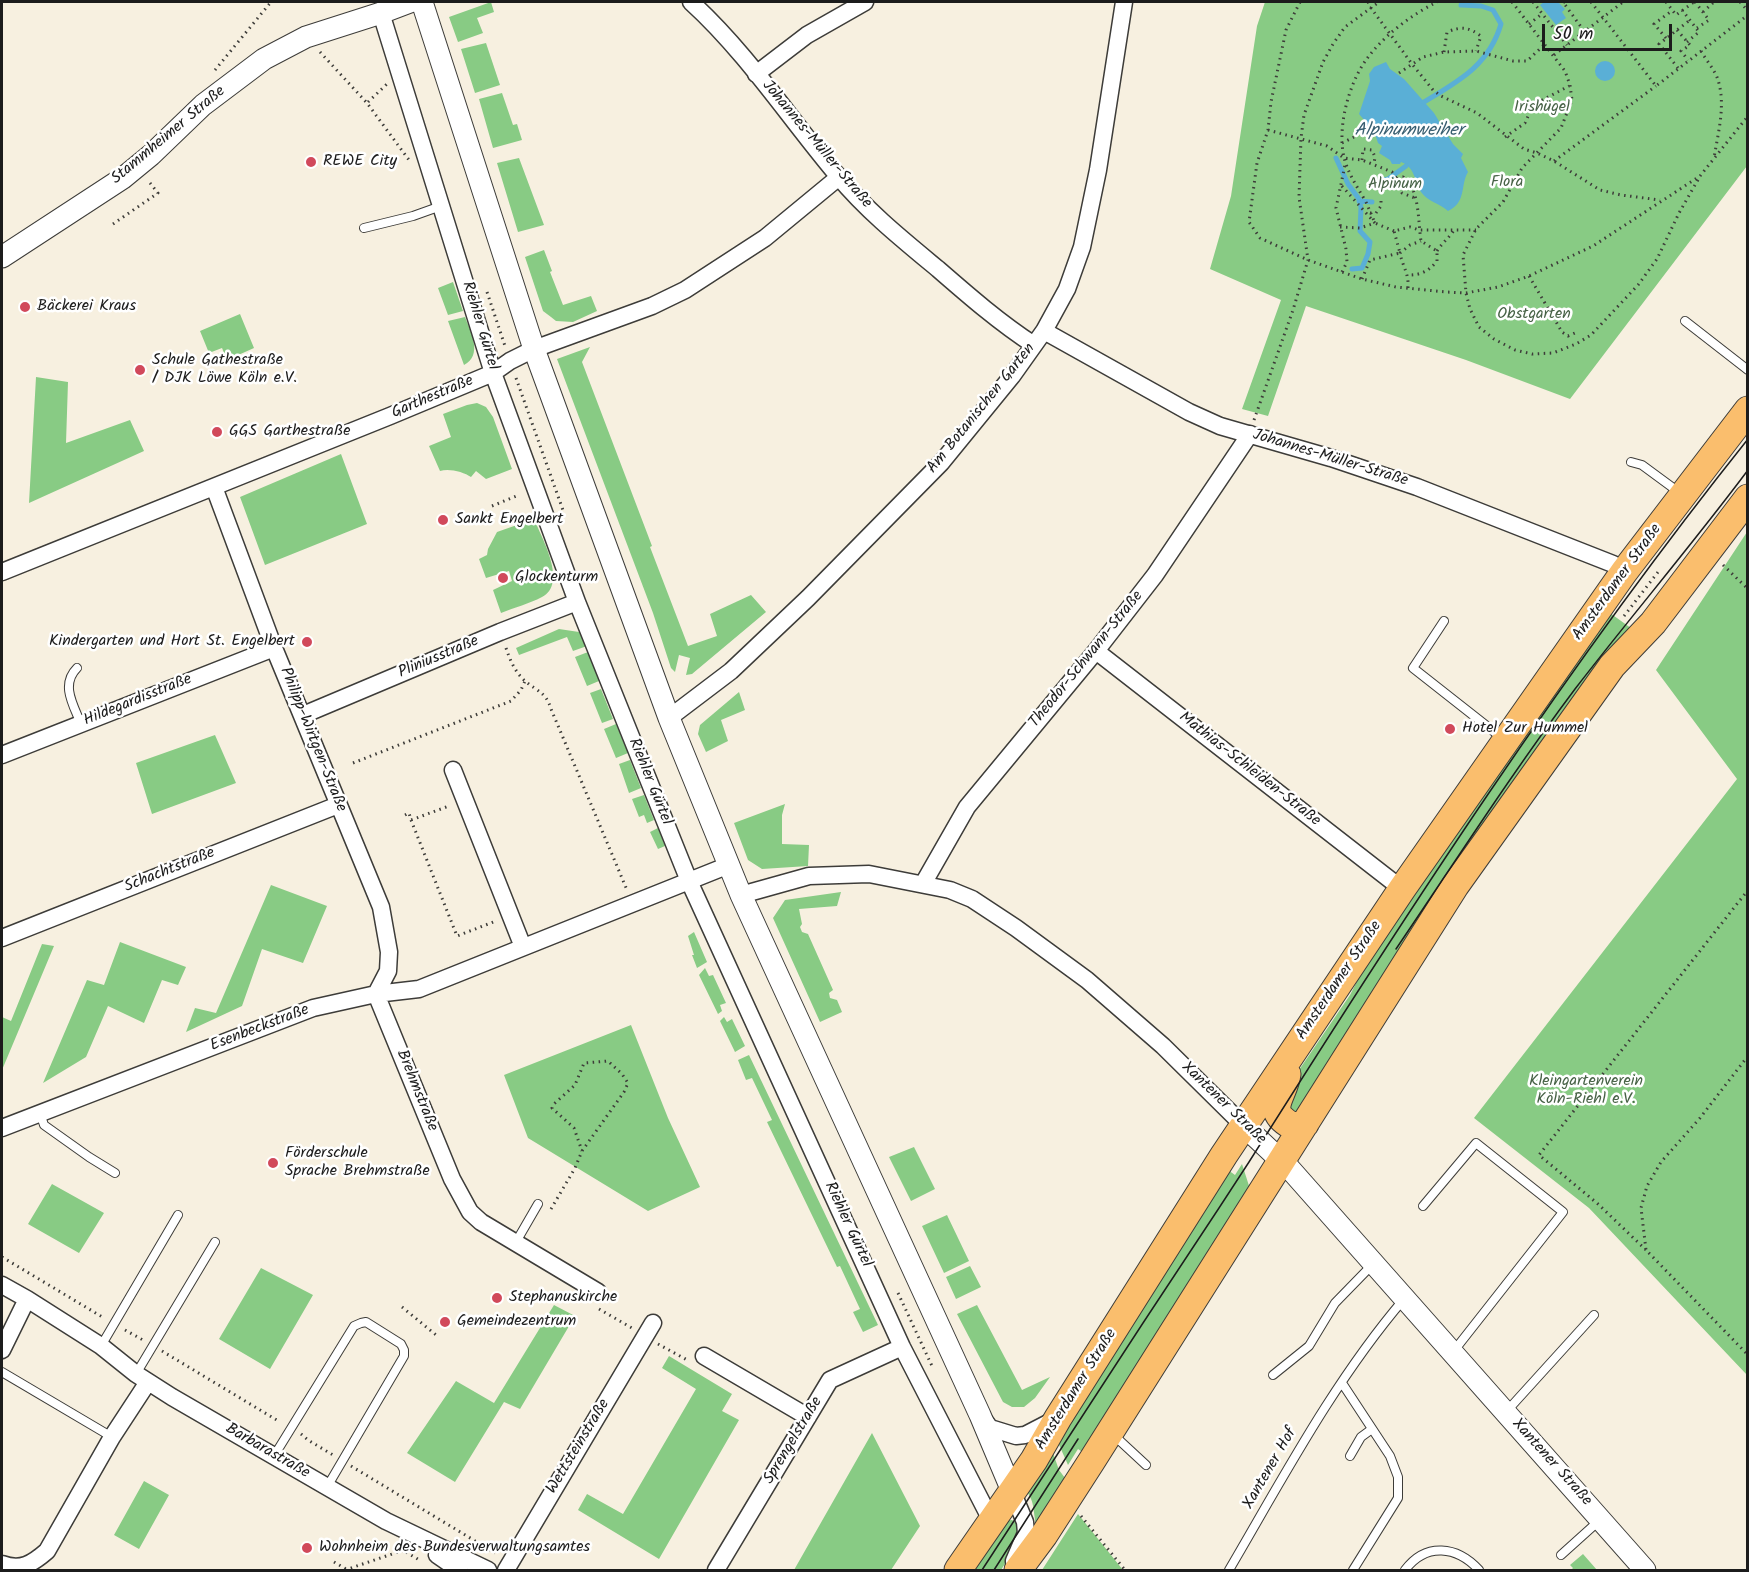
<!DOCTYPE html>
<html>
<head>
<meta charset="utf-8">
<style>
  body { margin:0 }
  #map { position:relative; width:1749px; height:1572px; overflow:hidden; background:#f7f0e0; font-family:Kalam,sans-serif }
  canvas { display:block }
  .frame { position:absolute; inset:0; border:3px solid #1c1c1c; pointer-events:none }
  .scale { position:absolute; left:1542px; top:24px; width:130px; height:27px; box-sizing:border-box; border:3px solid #1c1c1c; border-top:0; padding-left:8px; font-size:18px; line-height:21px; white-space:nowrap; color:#1c1c1c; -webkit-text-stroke:4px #fff; paint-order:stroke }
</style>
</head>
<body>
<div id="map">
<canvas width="1749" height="1572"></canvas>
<div class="frame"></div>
<div class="scale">50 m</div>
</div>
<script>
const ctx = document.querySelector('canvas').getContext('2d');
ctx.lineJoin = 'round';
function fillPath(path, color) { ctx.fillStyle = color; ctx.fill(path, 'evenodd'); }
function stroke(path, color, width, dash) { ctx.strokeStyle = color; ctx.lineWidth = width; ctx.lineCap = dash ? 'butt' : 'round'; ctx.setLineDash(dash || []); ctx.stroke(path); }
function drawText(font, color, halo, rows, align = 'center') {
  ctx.font = font + ' Kalam,sans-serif'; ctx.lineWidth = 5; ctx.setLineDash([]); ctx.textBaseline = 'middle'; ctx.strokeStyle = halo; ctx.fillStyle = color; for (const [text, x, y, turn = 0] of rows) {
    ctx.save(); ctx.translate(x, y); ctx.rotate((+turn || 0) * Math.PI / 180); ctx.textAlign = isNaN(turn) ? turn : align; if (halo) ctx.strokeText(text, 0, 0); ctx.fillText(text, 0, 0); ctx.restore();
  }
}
const green = new Path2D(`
  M491 2 494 12 477 18 483 33 458 42 449 17Z
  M1265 2H1747V166L1570 399 1466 360 1306 306 1268 416 1242 409 1281 300 1210 269 1231 196 1257 26Z
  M486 43 500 85 475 93 461 49Z
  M502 93 513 125 517 124 522 140 493 148 479 99Z
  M519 158 544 225 518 232 497 163Z
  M544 250 552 271 550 272 563 305 591 296 597 311 573 322 556 321 551 317 543 311 525 257Z
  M453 282 463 311 448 315 438 288Z
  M240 314 254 348 227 360 222 348 209 353 200 331Z
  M465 317C471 332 483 355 464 365L448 321Z
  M590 347 582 362 652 546 650 547 688 646 717 636 710 614 751 595 766 612 692 674 686 675 690 658 679 655 675 672 671 668 653 613 557 359Z
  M36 377 68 382 66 443 130 420 144 451 29 503Z
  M477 403 486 407 493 417 512 469 486 479 476 471 471 477C464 472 449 468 440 471L429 446 451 437 443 414 467 405Z
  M341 454 367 524 265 565 240 497Z
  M534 519C542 538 568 584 542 597 529 604 515 607 501 613L493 590 512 581 509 571 486 578 479 559 487 555 488 549 497 532Z
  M1747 532V1375L1589 1208 1474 1118 1737 779 1656 670Z
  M1610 613 1635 631 1293 1119 1282 1095 1350 995 1369 958Z
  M559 629 579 632 587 646 573 651 567 637 519 655 516 648Z
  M588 652 599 681 587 686 575 657Z
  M601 689 613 719 602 723 590 693Z
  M739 692 745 710 721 720 728 741 706 752 698 734 700 725Z
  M616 724 628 753 616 758 604 729Z
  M215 735 236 783 152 814 136 763Z
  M630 760 641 788 629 793 619 764Z
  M644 795 654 820 647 823 644 815 639 817 632 799Z
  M785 804 782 815V844L809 845 808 866 762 869 748 860 734 823Z
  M658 828 665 846 658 849 650 832Z
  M271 885 327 906 303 963 262 949 242 1006 186 1032 195 1008 216 1013Z
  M841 892 837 906 799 909 802 924 800 927 802 932 808 934 833 990 829 993 830 998 837 1000 842 1012 820 1022 773 918 785 900Z
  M694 932 707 962 697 968 692 955H694L688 936Z
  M120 942 186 967 178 985 162 980 144 1023 108 1006 86 1057 43 1083 87 980 104 985Z
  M42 944 54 946 2 1070V1017L11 1021Z
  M705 968 709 976 713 975 726 1003 720 1005 722 1011 718 1014 699 975Z
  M724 1017 727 1022 732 1019 745 1046 735 1052 720 1021Z
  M631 1025 668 1118 700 1187 648 1211 528 1138 504 1075Z
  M749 1055 878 1325 863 1332 853 1312 860 1309 840 1266 837 1267 767 1122 772 1120 752 1078 746 1080 738 1060Z
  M914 1147 935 1189 911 1201 889 1157Z
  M1242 1164 1251 1192 1085 1454 1078 1449 1068 1465 1056 1438 1228 1170 1235 1175Z
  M52 1184 104 1213 79 1253 28 1224Z
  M947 1215 969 1261 944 1273 922 1226Z
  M970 1266 981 1287 956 1299 946 1277Z
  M261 1268 313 1295 270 1369 219 1339Z
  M554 1305 575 1316 520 1409 504 1402 455 1482 407 1453 456 1381 494 1403Z
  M977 1305 1022 1390 1050 1377 1035 1398 1024 1407H1012L1003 1402 957 1314Z
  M669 1356 732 1394 722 1411 739 1420 659 1559 578 1510 587 1494 623 1514 696 1389 662 1368Z
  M872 1433 920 1526 891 1570H794Z
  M1053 1453 1059 1470 1068 1482 1036 1525C1033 1511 1035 1499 1024 1489Z
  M144 1481 169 1495 139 1549 114 1535Z
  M1078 1514 1123 1570H1042Z
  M1012 1520 1020 1525 1013 1551 1001 1570H973L1004 1521Z
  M1583 1554 1597 1570H1571L1573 1568 1570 1565Z`);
const water = new Path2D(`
  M1544 2H1558L1565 9 1562 12 1566 18 1556 25 1540 5Z
  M1595 71a10 10 0 1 1 20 0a10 10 0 1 1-20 0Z
  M1386 62 1390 69 1404 79 1434 113 1453 144 1463 154 1461 158 1468 172C1460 185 1467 202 1448 211 1439 203 1428 202 1421 192 1415 181 1414 166 1401 162L1400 164H1392L1390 160 1379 153 1382 146 1378 143 1374 131 1365 126V121L1359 114 1370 81 1369 74 1374 67Z`);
const stream = new Path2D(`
  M1424 102C1459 81 1489 65 1501 24L1493 10 1481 6 1461 5
  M1336 158 1348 184 1359 199 1361 207 1360 231 1370 242 1368 254 1362 268 1352 269
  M1377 186 1380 181 1388 179 1406 166
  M1359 201 1372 202`);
const path = new Path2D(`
  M1300 2 1286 30 1271 102 1268 130 1257 163 1249 222 1260 238 1308 260 1362 279 1396 287 1446 292 1466 293 1498 287 1529 276 1593 246 1700 176 1748 116
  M1368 2 1371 8 1412 64 1433 90 1441 96 1477 113 1524 149 1537 153 1554 161 1600 190 1621 195 1660 200
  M1512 2 1565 71 1570 85 1572 100 1561 128 1522 168 1503 202 1476 229 1463 255 1466 293 1470 309 1479 327 1494 339 1515 350 1532 354 1553 353 1576 344 1591 335 1638 285 1657 259 1679 213 1699 178
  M1533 2 1567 45
  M1565 2H1563L1584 31
  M1591 2 1656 86 1748 15
  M1666 2 1676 15 1694 2
  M1695 2 1709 20 1697 28
  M1740 2 1748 11
  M1682 10 1699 32 1687 42
  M1703 12 1714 2
  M1529 24 1542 14
  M1677 30 1690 45 1681 51 1688 60
  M1666 38 1654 24 1673 10
  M1701 51C1706 60 1715 70 1718 80 1726 105 1718 133 1714 158
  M320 52 367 103 409 160
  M1444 52 1447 32C1462 26 1468 27 1481 36L1476 51
  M1554 55 1623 2
  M1678 68 1659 44 1690 20
  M215 70 271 2
  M1399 73 1423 57 1444 52 1476 51 1513 61H1527L1545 44
  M368 102 387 84
  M1268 130 1327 146 1344 158 1362 160 1392 172 1397 179 1396 184 1402 193 1415 198
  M1505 137 1525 123 1533 105 1569 86
  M1342 143 1354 137
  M1362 160 1363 149 1372 150 1375 157 1374 164
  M1554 161 1656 86
  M1397 179 1403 177C1420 188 1418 223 1421 241L1437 251V261C1429 271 1421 275 1409 275
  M1370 213H1376L1381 206V200
  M113 224 158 193 150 183
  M1340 227 1360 228 1375 223 1340 184
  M1394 231 1375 223C1372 216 1369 209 1366 202 1358 188 1350 177 1345 161 1336 131 1348 85 1366 60 1383 36 1411 15 1437 2
  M1437 251C1442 243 1449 238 1454 230
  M1342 272 1347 262 1346 249 1336 208 1345 165
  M1529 276 1562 332 1568 336 1575 333 1577 330
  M1362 279 1370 260 1400 253 1394 231 1410 227 1419 230H1476
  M1408 288C1409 273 1403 268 1400 253L1410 245 1421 241
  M487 292 505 346
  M516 378 564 513
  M1254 420 1293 310 1308 260 1299 197 1301 138 1304 115 1323 62 1333 44 1345 27 1379 2
  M492 506 519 495
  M1723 565 1748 589
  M1624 616 1658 572
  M506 648C510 660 515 672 525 681 538 692 546 692 551 709L627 890
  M353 763 511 701 521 690 525 681
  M405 815 409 813 411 820 449 806
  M411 820 457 936 496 921
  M1748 1056 1700 1118 1661 1162 1647 1186 1641 1208 1646 1250 1748 1355
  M551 1209 575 1168 582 1151 624 1092 628 1083 622 1074 608 1061 584 1063 575 1085 554 1104 552 1108 574 1128 582 1151
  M1646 1250 1598 1204 1539 1155 1748 890
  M2 1257 104 1318
  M898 1293 932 1366
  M402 1307 436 1335
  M599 1309 632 1328
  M125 1330 143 1340
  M658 1344 689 1361
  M162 1351 280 1422
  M301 1434 308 1440 333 1455
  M351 1466 495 1553
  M1081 1516 1125 1570
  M401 1549 421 1561
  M334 1562 346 1569
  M345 1570 404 1550`);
const service = new Path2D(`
  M364 228 413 216 441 206
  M1685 321 1748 370
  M1631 462 1642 465 1680 493
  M1444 621 1413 668 1502 738
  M77 668C60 685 74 706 81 724
  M40 1113 44 1125 89 1157 115 1173
  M1423 1206 1476 1143 1563 1212 1453 1352
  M516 1242 538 1204
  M101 1346 178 1215
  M2 1372 112 1437
  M136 1374 215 1242
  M1273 1375 1309 1346 1335 1303 1373 1264
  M1342 1383 1390 1456 1398 1477V1498L1353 1570
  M1506 1412 1594 1315
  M1112 1435 1119 1440 1146 1465
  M274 1456 354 1326 361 1323 366 1322 401 1344 404 1350V1356L327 1487
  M1350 1456 1361 1437 1372 1429
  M1561 1555 1601 1519
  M1229 1570C1283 1478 1334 1381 1404 1299
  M1405 1570C1426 1542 1457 1546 1479 1570`);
const minor = new Path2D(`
  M691 2C747 53 789 118 838 176 867 211 903 240 938 269 969 296 1000 323 1034 345
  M381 13 493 373 577 602 689 881 902 1347 991 1520
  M756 74 807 35 865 2
  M1044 331 1189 412 1220 426 1331 458 1417 487 1613 564 1624 572
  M214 487 274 648 381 907 389 952 388 971 376 994 452 1179 470 1212 481 1222 598 1292
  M2 572 390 416 493 373 510 361 534 349 652 306 685 290 765 238 839 177
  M1096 651 1402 889
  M303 715 500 632 577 602
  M669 718 731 671 808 598 941 463 1012 376 1044 331 1067 289 1082 247 1098 170 1124 2
  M2 755 274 648
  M453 770 523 947
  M923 884 967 807 1096 651 1155 575 1250 434
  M741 895 809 876 869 874 950 890 972 899 1016 928 1087 980 1163 1046 1243 1125
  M2 938 338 805
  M2 1128 313 1008 376 994 419 989 729 865
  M2 1285 27 1299 101 1346 136 1374 172 1397 386 1521 488 1570
  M2 1350 27 1299
  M704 1356 808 1417
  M982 1417 990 1428 1016 1436 1025 1435 1054 1420
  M1012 1491 1025 1522 1026 1533 1014 1561
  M437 1555 459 1570
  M2 1564C21 1571 32 1564 47 1551L112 1437 148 1382
  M506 1570 653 1323
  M716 1570 830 1380 902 1347`);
const tertiary = new Path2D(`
  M422 2 534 349 669 718 741 895 980 1415 1012 1491
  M2 257 123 178 151 155 203 105 264 59 306 37 381 13 410 2
  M1243 1125 1290 1169 1645 1570`);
const primary = new Path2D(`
  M1287 1074C1284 1097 1263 1110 1292 1126L1305 1124
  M958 1570 1034 1460 1058 1418 1224 1155 1402 889 1624 572 1748 410
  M1018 1570 1044 1535 1091 1462 1455 886 1612 666 1653 623 1748 498`);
const tram = new Path2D(`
  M1396 949C1455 862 1512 773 1575 689 1632 615 1692 545 1748 470
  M982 1570C1036 1488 1089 1405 1143 1323 1178 1270 1214 1216 1249 1162 1405 915 1565 668 1748 439
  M994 1570 1078 1439`);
const markers = [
  [311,162,6,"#d1495b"],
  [25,307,6,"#d1495b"],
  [140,370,6,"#d1495b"],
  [217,432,6,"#d1495b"],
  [443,520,6,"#d1495b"],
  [503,578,6,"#d1495b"],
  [307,642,6,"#d1495b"],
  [1450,729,6,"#d1495b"],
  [273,1163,6,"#d1495b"],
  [497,1298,6,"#d1495b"],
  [445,1322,6,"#d1495b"],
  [307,1548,6,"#d1495b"]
];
const parkNames = [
  ["Irishügel",1542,108],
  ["Flora",1507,183],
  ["Alpinum",1395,185],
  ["Obstgarten",1534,315],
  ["Kleingartenverein",1586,1082],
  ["Köln-Riehl e.V.",1586,1100]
];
const streetNames = [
  ["Stammheimer Straße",169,136,-40],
  ["Johannes-Müller-Straße",816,145,50],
  ["Riehler Gürtel",479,326,73],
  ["Garthestraße",433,398,-23],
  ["Am Botanischen Garten",982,409,-51],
  ["Johannes-Müller-Straße",1330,459,17],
  ["Amsterdamer Straße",1618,583,-54],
  ["Pliniusstraße",439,658,-23],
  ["Theodor-Schwann-Straße",1087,660,-51],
  ["Hildegardisstraße",138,701,-22],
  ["Philipp-Wirtgen-Straße",312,740,68],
  ["Mathias-Schleiden-Straße",1249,770,38],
  ["Riehler Gürtel",649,782,68],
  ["Schachtstraße",170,871,-22],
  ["Amsterdamer Straße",1340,981,-56],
  ["Esenbeckstraße",260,1029,-21],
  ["Brehmstraße",416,1091,68],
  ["Xantener Straße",1223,1104,44],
  ["Riehler Gürtel",847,1225,65],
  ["Amsterdamer Straße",1077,1390,-58],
  ["Sprengelstraße",794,1441,-59],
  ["Wettsteinstraße",579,1447,-59],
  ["Barbarastraße",267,1452,30],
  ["Xantener Straße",1551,1463,48],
  ["Xantener Hof",1271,1469,-60]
];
const poiNames = [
  ["REWE City",323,162],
  ["Bäckerei Kraus",37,307],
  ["Schule Gathestraße",152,361],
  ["/ DJK Löwe Köln e.V.",152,379],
  ["GGS Garthestraße",229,432],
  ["Sankt Engelbert",455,520],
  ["Glockenturm",515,578],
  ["Kindergarten und Hort St. Engelbert",295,642,"right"],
  ["Hotel Zur Hummel",1462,729],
  ["Förderschule",285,1154],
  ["Sprache Brehmstraße",285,1172],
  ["Stephanuskirche",509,1298],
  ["Gemeindezentrum",457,1322],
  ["Wohnheim des Bundesverwaltungsamtes",319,1548]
];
const waterNames = [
  ["Alpinumweiher",1409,132]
];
fillPath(green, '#88cb84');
fillPath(water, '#5aafd6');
stroke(stream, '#5aafd6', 5);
stroke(service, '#3d3c39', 10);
stroke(minor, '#3d3c39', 19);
stroke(tertiary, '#3d3c39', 23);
stroke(primary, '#3d3c39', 29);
stroke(path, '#3d3c39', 3, [1.5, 4.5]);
stroke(service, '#fff', 8);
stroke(minor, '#fff', 16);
stroke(tertiary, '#fff', 21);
stroke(primary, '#fabe6d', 27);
stroke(tram, '#1c1c1c', 1.5);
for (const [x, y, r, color] of markers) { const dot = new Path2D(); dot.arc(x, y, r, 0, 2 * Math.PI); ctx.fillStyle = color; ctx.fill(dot); stroke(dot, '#fff', 2); }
drawText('16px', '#476246', '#fff', parkNames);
drawText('16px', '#1c1c1c', '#fff', streetNames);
drawText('16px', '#1c1c1c', '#fff', poiNames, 'left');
drawText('italic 18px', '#385e70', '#fff', waterNames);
</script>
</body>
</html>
